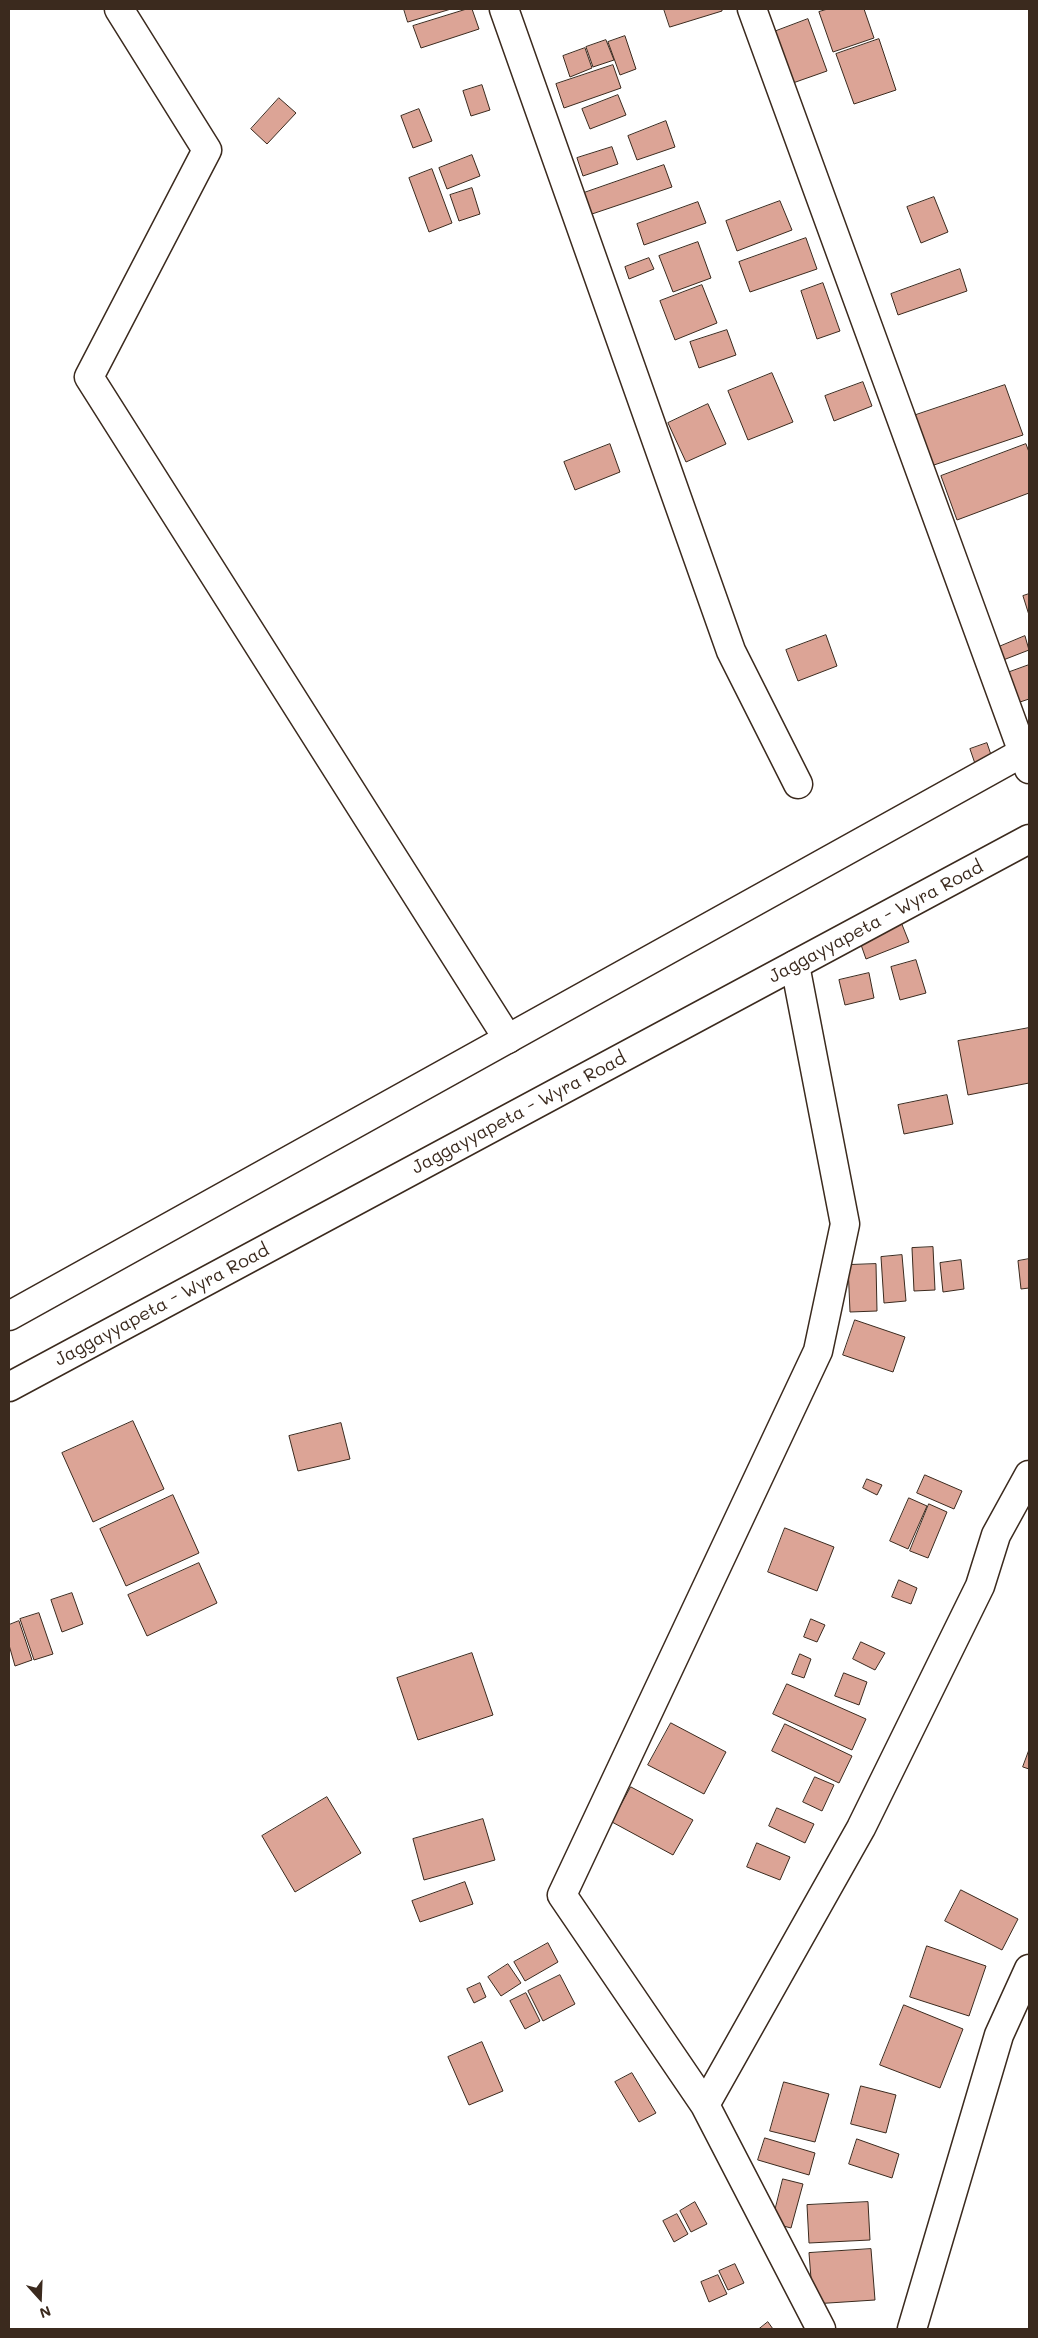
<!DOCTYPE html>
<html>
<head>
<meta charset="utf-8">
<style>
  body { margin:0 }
  #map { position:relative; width:1038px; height:2338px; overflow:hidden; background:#fff; font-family:Mali,sans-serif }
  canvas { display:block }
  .frame { position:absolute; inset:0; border:10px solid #3b2a1e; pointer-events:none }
  .north { position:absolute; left:15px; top:2273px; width:50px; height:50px; -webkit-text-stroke:4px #fff; paint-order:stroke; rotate:160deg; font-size:14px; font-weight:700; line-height:20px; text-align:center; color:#3b2a1e }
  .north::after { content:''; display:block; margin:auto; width:18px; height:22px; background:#3b2a1e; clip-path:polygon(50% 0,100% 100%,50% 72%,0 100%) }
</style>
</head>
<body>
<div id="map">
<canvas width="1038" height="2338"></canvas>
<div class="frame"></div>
<div class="north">N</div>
</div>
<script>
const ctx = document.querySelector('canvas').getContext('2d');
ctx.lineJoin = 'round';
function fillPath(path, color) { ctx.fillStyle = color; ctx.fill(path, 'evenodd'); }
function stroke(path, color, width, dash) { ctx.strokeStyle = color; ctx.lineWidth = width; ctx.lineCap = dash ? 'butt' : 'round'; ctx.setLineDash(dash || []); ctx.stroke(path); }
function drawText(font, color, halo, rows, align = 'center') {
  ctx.font = font + ' Mali,sans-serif'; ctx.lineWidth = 5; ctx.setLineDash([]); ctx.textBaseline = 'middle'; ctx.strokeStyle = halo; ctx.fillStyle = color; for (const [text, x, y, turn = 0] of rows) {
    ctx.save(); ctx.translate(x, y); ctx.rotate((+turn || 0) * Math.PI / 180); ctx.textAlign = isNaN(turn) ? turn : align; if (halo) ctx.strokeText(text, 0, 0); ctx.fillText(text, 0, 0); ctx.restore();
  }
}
const building = new Path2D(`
  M404 9H451L408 22Z
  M467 9H472L479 29 421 48 413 26Z
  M664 9H722V11L670 27Z
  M828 9H864L874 38 833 52 819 12Z
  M808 19 827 71 790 84 771 33Z
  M625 36 636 69 620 75 608 42Z
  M879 39 896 90 854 104 836 54Z
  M606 40 614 60 593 67 586 47Z
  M585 48 592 68 570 77 563 56Z
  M613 65 621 88 564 108 556 84Z
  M482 85 490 110 471 116 463 91Z
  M618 95 626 115 590 129 582 109Z
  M279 98 296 113 267 144 251 129Z
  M419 109 432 141 413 148 401 116Z
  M666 121 675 147 637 160 628 136Z
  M612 147 618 164 583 176 577 158Z
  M472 155 480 176 447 189 439 168Z
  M664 165 672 187 589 215 581 194Z
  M432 169 452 223 429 232 409 178Z
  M472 188 480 214 459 221 450 195Z
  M934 197 948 232 921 243 907 207Z
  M780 201 792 230 737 251 726 221Z
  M698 202 706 223 644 245 637 224Z
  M806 238 817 269 750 292 739 262Z
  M698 242 711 278 673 292 659 256Z
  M649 258 654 269 629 279 625 267Z
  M960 269 967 291 898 315 891 294Z
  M823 283 840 331 817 339 801 291Z
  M702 285 717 323 675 340 660 301Z
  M727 330 736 355 699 368 690 342Z
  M772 373 793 422 748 440 728 391Z
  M863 382 872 406 834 421 825 396Z
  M1005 385 1023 435 925 468 907 418Z
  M708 404 726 444 686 462 668 423Z
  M610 444 620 472 575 490 564 462Z
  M1026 444 1029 452V493L957 520 941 476Z
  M1029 594V615L1023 596Z
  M826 635 837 666 798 681 786 650Z
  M1025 636 1029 650 998 662 994 649Z
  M1029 665V699L1017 703 1007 673Z
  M987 743 1000 781 983 787 970 749Z
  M901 922 909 942 866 959 859 939Z
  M916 960 926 993 900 1000 891 967Z
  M869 973 874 998 845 1005 839 980Z
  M1029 1028V1083L968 1095 958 1041Z
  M947 1095 953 1124 904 1134 898 1105Z
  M933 1247 935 1290 914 1291 912 1248Z
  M902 1255 906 1301 884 1303 881 1257Z
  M1029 1259V1288L1021 1289 1018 1261Z
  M961 1260 964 1289 943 1292 940 1263Z
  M876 1264 877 1311 850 1312 848 1265Z
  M855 1320 905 1337 893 1372 843 1355Z
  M133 1421 164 1489 93 1522 62 1453Z
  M341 1423 350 1459 298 1471 289 1436Z
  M925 1475 962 1491 954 1509 917 1493Z
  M867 1479 882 1485 877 1495 863 1488Z
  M173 1495 199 1553 126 1586 100 1529Z
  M909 1498 927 1506 908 1549 890 1541Z
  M929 1504 947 1512 928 1558 910 1551Z
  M785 1528 834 1547 817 1591 768 1572Z
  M199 1563 217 1603 147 1636 128 1595Z
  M899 1580 917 1588 911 1604 892 1597Z
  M72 1593 83 1624 62 1632 51 1600Z
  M39 1613 53 1654 34 1660 20 1619Z
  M811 1619 825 1625 817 1642 804 1637Z
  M19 1621 32 1660 15 1666 9 1645V1625Z
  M861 1642 885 1653 875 1670 853 1659Z
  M472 1653 493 1715 418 1740 397 1678Z
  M800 1654 811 1659 804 1678 792 1674Z
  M844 1673 867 1682 859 1705 835 1696Z
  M787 1684 866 1719 852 1750 773 1714Z
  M671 1723 726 1752 704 1794 648 1765Z
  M785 1724 852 1756 839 1783 772 1751Z
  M1029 1750V1769L1023 1767Z
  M815 1777 834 1785 822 1811 803 1802Z
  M631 1787 693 1820 673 1855 612 1822Z
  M327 1797 361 1853 295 1892 262 1836Z
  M777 1808 814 1824 805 1843 769 1826Z
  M483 1819 495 1860 424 1880 413 1839Z
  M757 1843 790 1857 780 1880 747 1867Z
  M465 1882 473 1904 420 1922 412 1901Z
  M961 1890 1018 1919 1002 1950 945 1921Z
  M548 1943 558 1962 525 1981 514 1962Z
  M927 1946 986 1966 969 2016 910 1997Z
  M508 1964 521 1983 501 1996 488 1977Z
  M560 1975 575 2004 543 2021 528 1991Z
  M480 1983 486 1997 474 2003 467 1989Z
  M526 1993 540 2021 525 2029 510 2001Z
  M904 2005 963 2029 940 2088 880 2065Z
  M482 2042 503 2091 469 2105 448 2057Z
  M632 2073 656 2113 639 2122 615 2082Z
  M784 2082 829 2094 815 2142 770 2131Z
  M861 2086 896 2095 886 2133 851 2124Z
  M765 2138 815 2153 809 2175 758 2160Z
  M857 2139 899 2154 892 2178 849 2164Z
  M783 2179 803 2184 791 2228 772 2223Z
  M695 2202 707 2224 691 2232 680 2211Z
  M868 2202 870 2240 809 2243 807 2205Z
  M677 2214 688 2234 674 2242 663 2221Z
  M871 2249 875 2300 813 2304 809 2253Z
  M735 2264 744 2283 728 2290 719 2271Z
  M718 2275 727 2294 709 2302 701 2282Z
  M768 2322 773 2329H759Z`);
const minor = new Path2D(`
  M119 9 207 150 89 377 508 1039
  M504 9 731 651 798 784
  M752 9 1029 769
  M795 965 845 1224 818 1351 562 1895 705 2105 821 2329
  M705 2105 861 1828 980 1586 996 1535 1029 1475
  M912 2329 999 2035 1029 1969`);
const major = new Path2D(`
  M9 1316 1029 749
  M9 1387 1029 839`);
const streetNames = [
  ["Jaggayyapeta - Wyra Road",876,922,-28],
  ["Jaggayyapeta - Wyra Road",519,1113,-28],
  ["Jaggayyapeta - Wyra Road",162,1305,-28]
];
fillPath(building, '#dca496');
stroke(building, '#3b2a1e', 1);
stroke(minor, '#3b2a1e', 31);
stroke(major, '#3b2a1e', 31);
stroke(minor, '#fff', 28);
stroke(major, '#fff', 28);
drawText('18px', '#3b2a1e', '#fff', streetNames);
</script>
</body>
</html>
